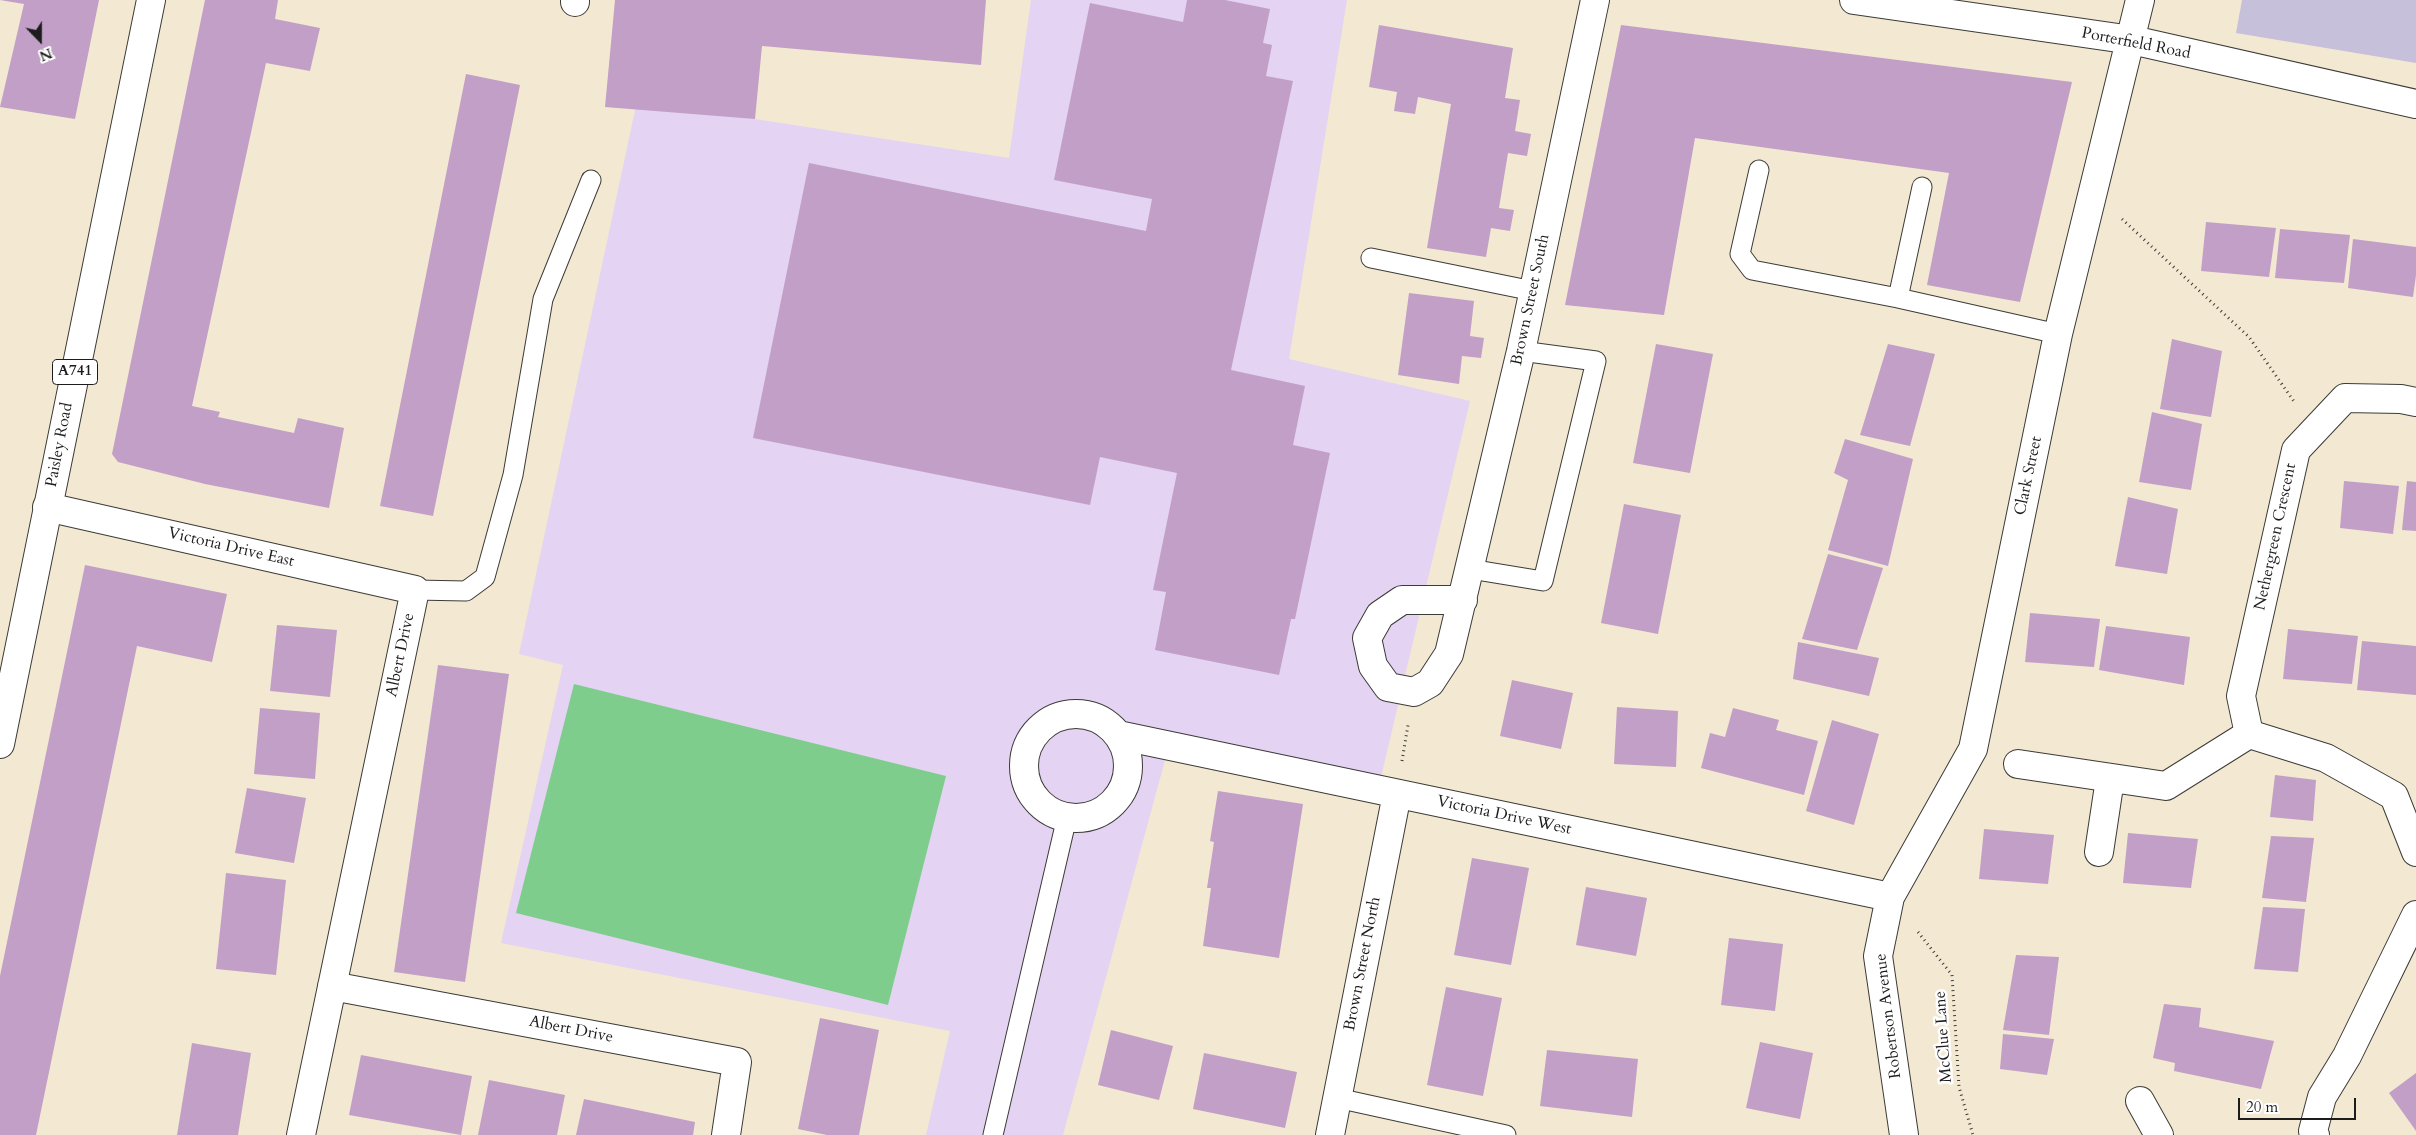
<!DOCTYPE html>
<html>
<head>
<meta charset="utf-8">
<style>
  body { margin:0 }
  #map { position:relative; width:2416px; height:1135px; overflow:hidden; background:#f3e8d2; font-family:Cardo,serif }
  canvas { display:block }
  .north { position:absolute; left:15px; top:15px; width:50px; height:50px; -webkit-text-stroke:4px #fff; paint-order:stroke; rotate:158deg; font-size:14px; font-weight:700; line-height:20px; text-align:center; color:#1c1c1c }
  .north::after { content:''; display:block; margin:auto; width:18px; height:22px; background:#1c1c1c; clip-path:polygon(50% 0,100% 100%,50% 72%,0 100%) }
  .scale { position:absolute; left:2238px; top:1098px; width:118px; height:22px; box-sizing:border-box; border:2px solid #1c1c1c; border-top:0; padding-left:6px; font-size:15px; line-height:18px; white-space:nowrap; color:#1c1c1c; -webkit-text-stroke:4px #fff; paint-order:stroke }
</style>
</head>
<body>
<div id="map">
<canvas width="2416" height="1135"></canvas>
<div class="north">N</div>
<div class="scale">20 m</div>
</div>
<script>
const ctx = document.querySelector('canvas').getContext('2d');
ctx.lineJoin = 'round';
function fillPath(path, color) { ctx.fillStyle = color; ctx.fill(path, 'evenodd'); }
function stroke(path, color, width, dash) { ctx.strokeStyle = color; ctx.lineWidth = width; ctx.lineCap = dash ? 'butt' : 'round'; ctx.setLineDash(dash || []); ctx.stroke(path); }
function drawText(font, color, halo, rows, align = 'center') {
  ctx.font = font + ' Cardo,serif'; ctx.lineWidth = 5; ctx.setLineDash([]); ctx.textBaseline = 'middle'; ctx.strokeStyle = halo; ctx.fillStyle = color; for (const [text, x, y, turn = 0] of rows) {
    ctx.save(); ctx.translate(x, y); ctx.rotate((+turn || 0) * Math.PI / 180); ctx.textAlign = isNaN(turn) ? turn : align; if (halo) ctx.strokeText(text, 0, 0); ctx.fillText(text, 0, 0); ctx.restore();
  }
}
const built = new Path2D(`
  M1031 0H1347L1289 359 1470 401 1377 794 1168 749 1063 1135H926L950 1031 501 943 563 665 519 654 637 101 1009 158Z`);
const industrial = new Path2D(`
  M2242 0H2416V63L2236 33Z`);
const green = new Path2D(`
  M574 684 946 776 888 1005 516 913Z`);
const building = new Path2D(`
  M0 0H99L75 119 0 107 24 4Z
  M205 0H278L275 19 320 28 310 71 266 63 192 406 220 412 218 417 294 433 298 418 344 428 329 508 205 484 118 462 112 454Z
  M615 0H986L981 65 762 46 755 119 605 107Z
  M1187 0H1225L1270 9 1263 43 1272 45 1266 76 1293 81 1231 370 1305 386 1293 445 1330 453 1295 619H1291L1279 675 1155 650 1166 592 1153 590 1177 473 1100 457 1090 505 753 438 809 163 1146 231 1152 199 1054 180 1090 3 1183 22Z
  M1379 25 1513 48 1505 98 1520 100 1515 131 1531 134 1527 156 1508 153 1499 208 1514 210 1510 231 1491 228 1486 257 1427 248 1451 104 1418 97 1415 114 1394 111 1397 92 1369 87Z
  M1621 25 2072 82 2020 302 1927 285 1949 173 1695 138 1664 315 1565 305Z
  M466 74 520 85 433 516 380 506Z
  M2206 222 2276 228 2269 277 2201 271Z
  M2280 229 2350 235 2344 283 2275 278Z
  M2353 239 2416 247V275L2413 297 2348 288Z
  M1409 293 1474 301 1470 336 1484 338 1481 358 1462 356 1459 384 1398 375Z
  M2172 339 2222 351 2211 417 2160 409Z
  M1656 344 1713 354 1690 473 1633 463Z
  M1888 344 1935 354 1910 446 1860 435Z
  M2152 412 2202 424 2191 490 2139 482Z
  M1845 439 1913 459 1888 566 1828 550 1848 480 1834 473Z
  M2344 481 2399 486 2393 534 2340 528Z
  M2407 481 2416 482V531L2402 530Z
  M2128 497 2178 509 2167 574 2115 566Z
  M1624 504 1681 515 1658 634 1601 623Z
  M1828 554 1883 568 1857 650 1802 639Z
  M85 565 227 594 212 662 137 646 36 1135H0V976Z
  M2030 613 2100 619 2094 667 2025 662Z
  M277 625 337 630 330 697 270 691Z
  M2106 626 2190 637 2184 685 2099 670Z
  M2288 629 2358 636 2352 684 2283 679Z
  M2362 641 2416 646V695L2357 690Z
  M1798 642 1879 658 1869 696 1793 679Z
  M438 665 509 674 465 982 394 972Z
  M1512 680 1573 693 1561 749 1500 736Z
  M1617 707 1678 711 1676 767 1614 764Z
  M260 708 320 713 315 779 254 774Z
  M1733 708 1779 720 1776 730 1818 741 1804 795 1701 768 1710 733 1725 737Z
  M1832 720 1879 734 1854 825 1806 811Z
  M2275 775 2316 780 2313 821 2270 817Z
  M247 788 306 798 294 863 235 853Z
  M1218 791 1303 804 1279 958 1203 946 1211 888H1207L1214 842 1210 841Z
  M1984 829 2054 835 2048 884 1979 879Z
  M2128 833 2198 839 2191 888 2123 883Z
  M2271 836 2314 838 2306 902 2262 898Z
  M1472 858 1529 868 1511 965 1454 955Z
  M226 873 286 880 276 975 216 969Z
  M1586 887 1647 898 1636 956 1576 945Z
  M2263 907 2305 909 2298 972 2254 969Z
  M1729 938 1783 944 1775 1011 1721 1005Z
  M2016 955 2059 957 2049 1035 2003 1030Z
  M1446 987 1502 998 1483 1096 1427 1085Z
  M2164 1004 2201 1008 2199 1027 2274 1041 2261 1089 2174 1071 2175 1063 2153 1058Z
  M820 1018 879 1030 859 1135H827L798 1129Z
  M1111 1030 1173 1046 1159 1100 1098 1085Z
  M2003 1034 2054 1039 2047 1075 2000 1069Z
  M1760 1042 1813 1053 1800 1119 1746 1108Z
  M192 1043 251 1053 238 1135H177Z
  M1547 1050 1638 1059 1632 1117 1540 1106Z
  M1204 1053 1297 1072 1285 1128 1193 1109Z
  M361 1055 472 1076 461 1135 349 1115Z
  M2416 1073V1131L2389 1093Z
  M489 1080 565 1095 557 1135H478Z
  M584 1099 695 1122 693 1135H576Z`);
const path = new Path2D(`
  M2122 219 2249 337 2295 403
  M1402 761 1408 725
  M1918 932 1952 975 1959 1087 1973 1135`);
const lane = new Path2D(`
  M1759 170 1740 254 1752 270 1898 298 2058 334
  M1371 258 1533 291
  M1898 298 1922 187
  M1470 569 1543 581 1596 361 1521 351
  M415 590 466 591 485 577 513 475 543 299 591 180
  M1337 1098 1506 1135
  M993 1135 1067 817`);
const street = new Path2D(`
  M575 2V0
  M2416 402 2401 399 2345 398 2296 450 2241 696 2249 734 2326 758 2394 796 2416 852
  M47 507 415 590 301 1135
  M1463 600H1402L1380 615 1367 638 1373 666 1388 687 1414 692 1430 683 1449 654 1521 351 1595 0
  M1024 766a52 52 0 1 1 104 0a52 52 0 1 1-104 0Z
  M1118 735 1890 897
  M2018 764 2166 786 2249 734
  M2099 852 2110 779
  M332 986 737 1062 726 1135
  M2140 1101 2159 1135
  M1330 1135 1397 794
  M1904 1135 1878 956 1890 897 1973 749 2058 334 2140 0
  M2315 1135 2313 1131 2322 1097 2347 1056 2416 915`);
const secondary = new Path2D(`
  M1854 0 2132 40 2416 104`);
const primary = new Path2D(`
  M0 744 151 0`);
const shields = [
  [75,372,45]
];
const shieldNames = [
  ["A741",75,372]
];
const streetNames = [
  ["Porterfield Road",2136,44,11],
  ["Brown Street South",1531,300,-78],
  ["Paisley Road",60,445,-79],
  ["Clark Street",2029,476,-78],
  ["Nethergreen Crescent",2276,537,-78],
  ["Victoria Drive East",231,548,13],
  ["Albert Drive",401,655,-78],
  ["Victoria Drive West",1504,816,12],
  ["Brown Street North",1363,964,-79],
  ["Robertson Avenue",1889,1016,-97],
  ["Albert Drive",571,1030,11],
  ["McClue Lane",1944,1037,-94]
];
fillPath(built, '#e4d3f2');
fillPath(industrial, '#c6c0da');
fillPath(green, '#7fcd8d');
fillPath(building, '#c29fc7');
stroke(lane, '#3c3b37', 21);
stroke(street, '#3c3b37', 30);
stroke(secondary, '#3c3b37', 30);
stroke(primary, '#3c3b37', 30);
stroke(path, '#3c3b37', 3, [1, 4]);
stroke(lane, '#fff', 19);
stroke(street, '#fff', 28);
stroke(secondary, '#fff', 28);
stroke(primary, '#fff', 28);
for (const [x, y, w] of shields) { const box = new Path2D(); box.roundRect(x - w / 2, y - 12.5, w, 25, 4); ctx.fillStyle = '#fff'; ctx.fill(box); stroke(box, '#1c1c1c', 1); }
drawText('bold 15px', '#1c1c1c', null, shieldNames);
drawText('16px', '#1c1c1c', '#fff', streetNames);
</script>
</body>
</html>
